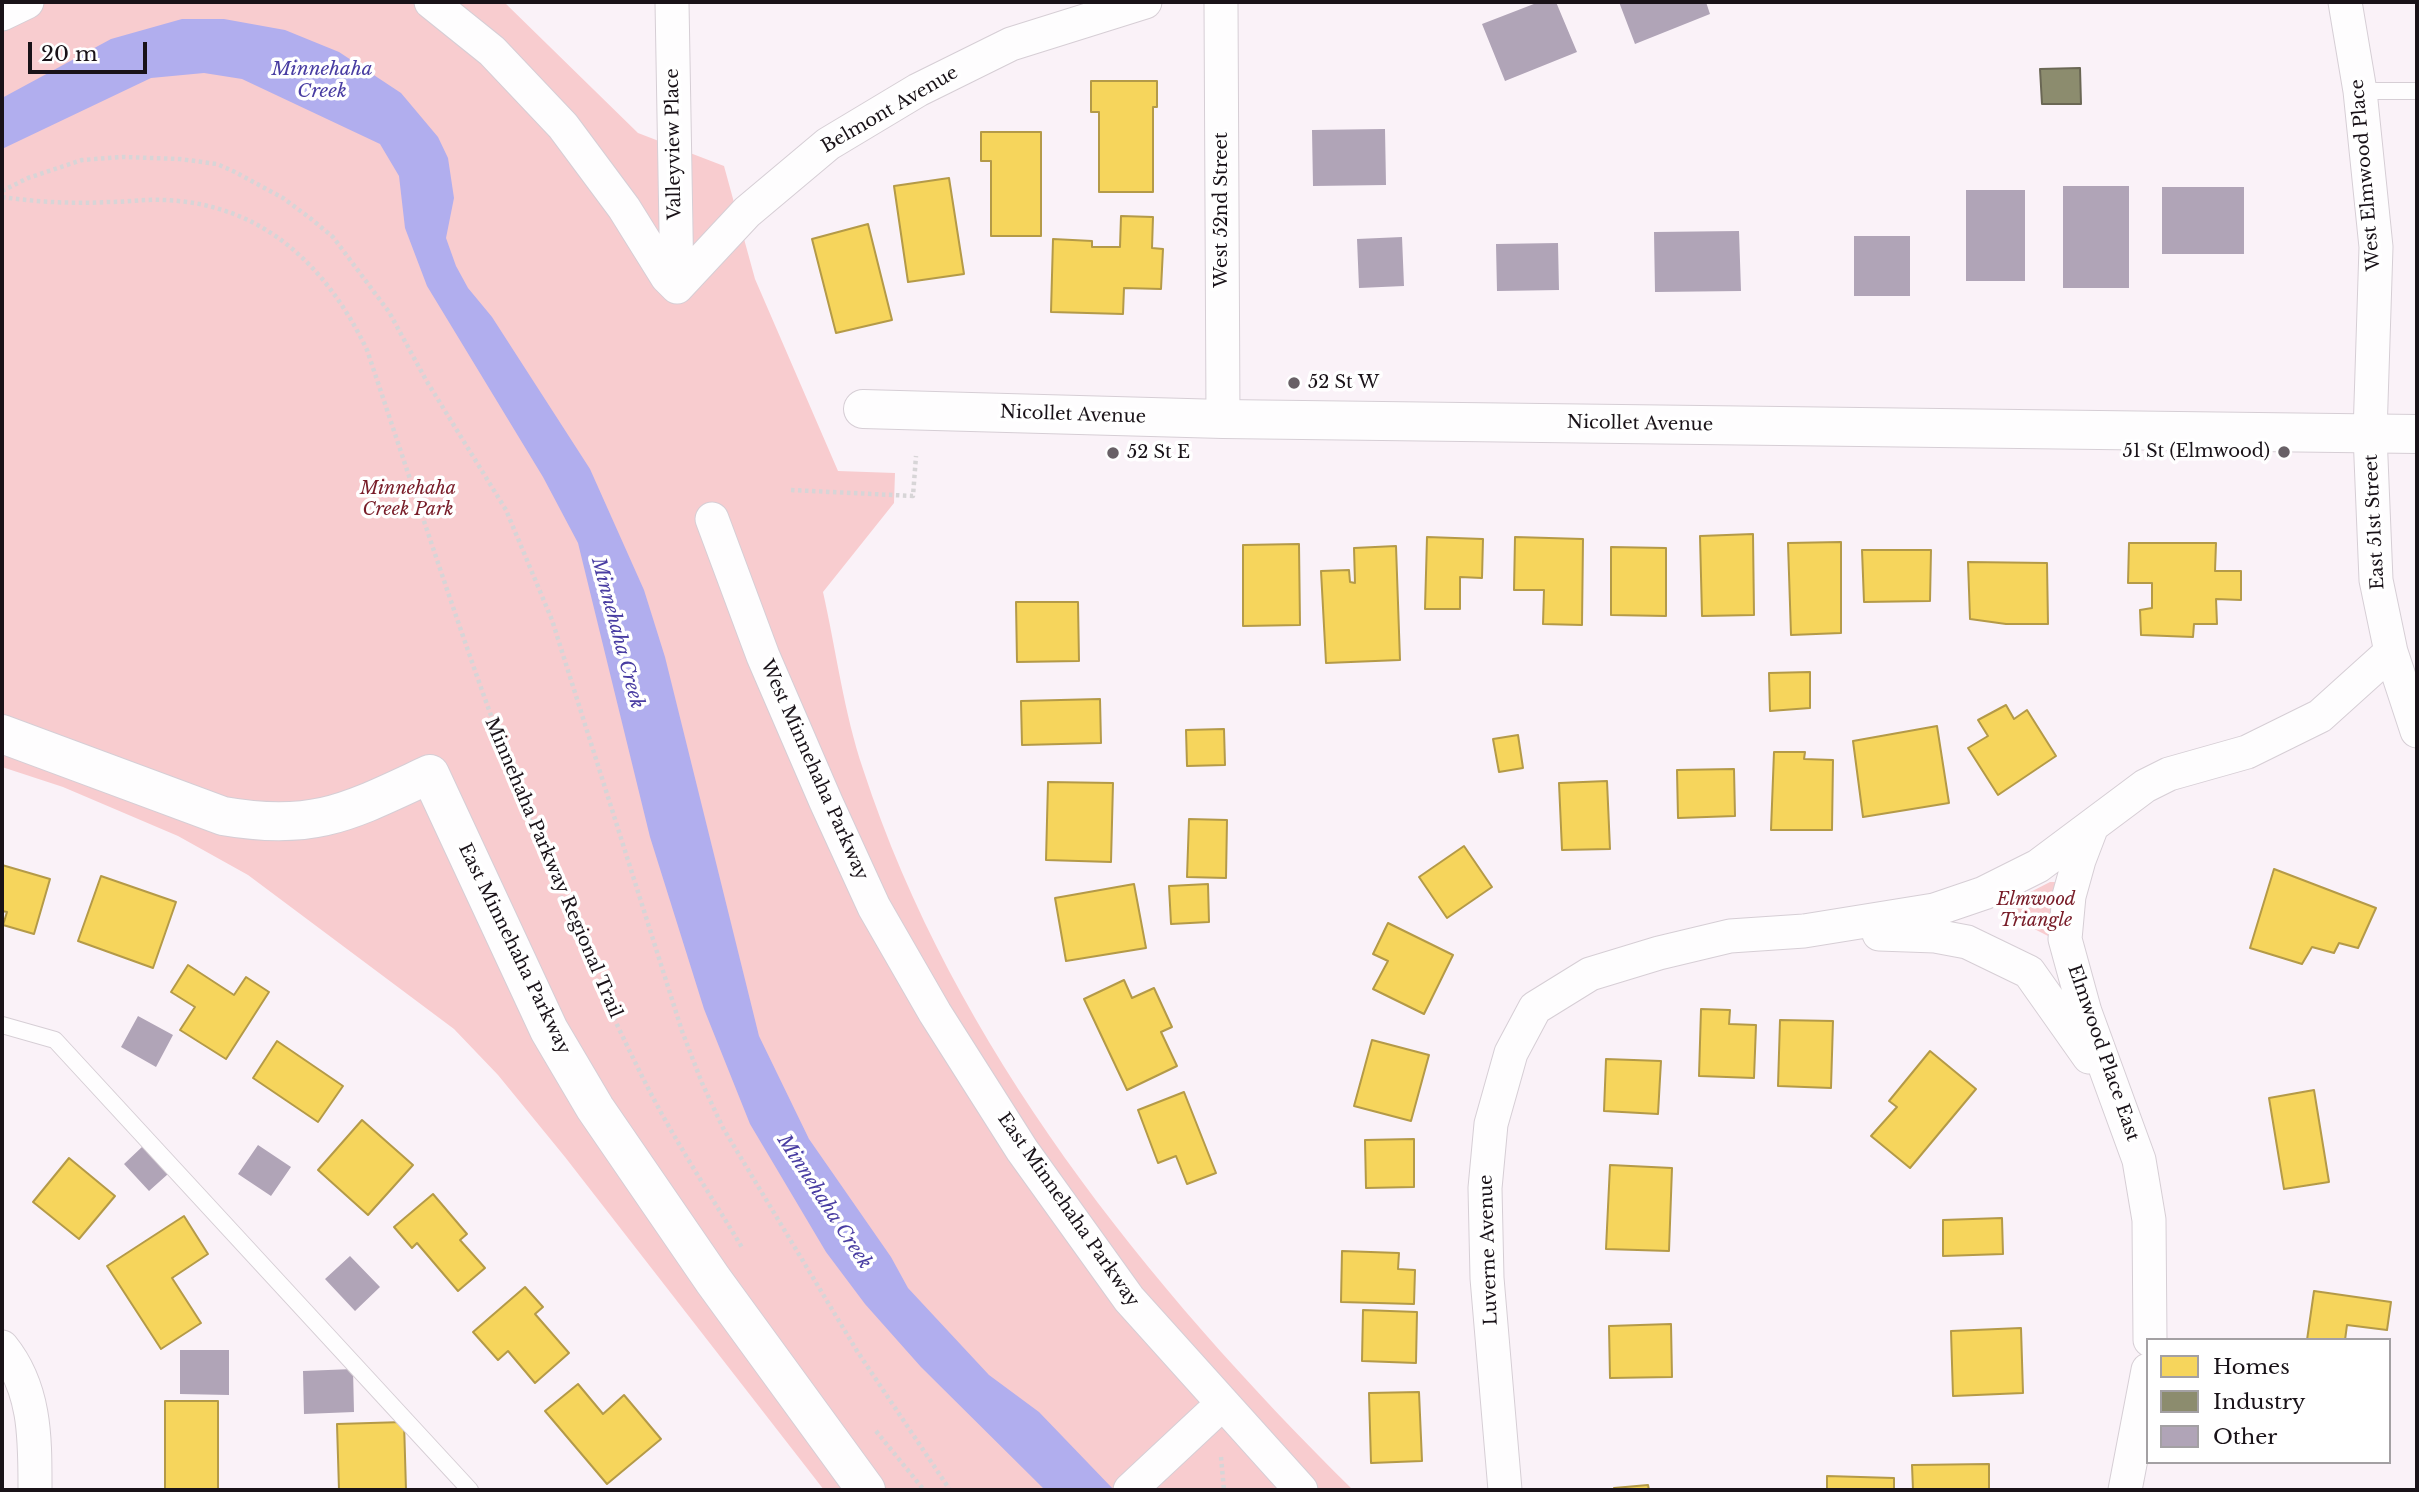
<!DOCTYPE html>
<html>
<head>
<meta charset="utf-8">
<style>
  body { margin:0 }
  #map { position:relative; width:2419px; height:1492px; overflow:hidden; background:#faf2f8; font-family:"Libre Baskerville",serif }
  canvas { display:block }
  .frame { position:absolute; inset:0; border:4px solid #191218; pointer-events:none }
  .legend { position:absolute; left:2146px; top:1338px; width:245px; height:126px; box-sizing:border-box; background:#fff; border:2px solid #a3a0a3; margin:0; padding:9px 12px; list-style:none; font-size:21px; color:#191218 }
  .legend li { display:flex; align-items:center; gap:14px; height:35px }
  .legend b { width:35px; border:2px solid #a3a0a3 }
  .scale { position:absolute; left:28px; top:42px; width:119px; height:32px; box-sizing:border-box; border:4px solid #191218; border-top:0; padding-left:9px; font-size:21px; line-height:24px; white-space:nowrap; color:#191218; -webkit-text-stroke:5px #fff; paint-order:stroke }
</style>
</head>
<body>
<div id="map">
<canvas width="2419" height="1492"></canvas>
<div class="frame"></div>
<ul class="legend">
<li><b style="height:19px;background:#f6d55c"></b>Homes</li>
<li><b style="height:19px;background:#8c8c6e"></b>Industry</li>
<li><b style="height:19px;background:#b0a4b7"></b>Other</li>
</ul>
<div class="scale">20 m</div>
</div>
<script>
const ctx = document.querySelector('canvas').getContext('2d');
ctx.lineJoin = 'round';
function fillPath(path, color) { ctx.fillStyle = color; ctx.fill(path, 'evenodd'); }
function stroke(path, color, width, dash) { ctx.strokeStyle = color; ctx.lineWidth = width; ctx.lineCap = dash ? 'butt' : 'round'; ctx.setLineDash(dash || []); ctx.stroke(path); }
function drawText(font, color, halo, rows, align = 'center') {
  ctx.font = font + ' "Libre Baskerville",serif'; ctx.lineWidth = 7; ctx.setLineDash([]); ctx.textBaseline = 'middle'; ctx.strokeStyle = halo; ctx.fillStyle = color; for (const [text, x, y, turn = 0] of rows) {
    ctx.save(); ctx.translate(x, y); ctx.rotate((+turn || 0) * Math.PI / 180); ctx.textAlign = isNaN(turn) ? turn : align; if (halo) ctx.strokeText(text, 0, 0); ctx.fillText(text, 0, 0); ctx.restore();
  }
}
const green = new Path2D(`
  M2 2H504L638 133 724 166 755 279 838 471 895 473 894 503 823 592C836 650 844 713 863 769 954 1048 1147 1286 1353 1490H824L565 1157 498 1075 454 1029 248 875 178 836 63 787 2 767Z
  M2050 882H2056L2050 937 2003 913 2007 904Z`);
const water = new Path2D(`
  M182 19H224L285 30 339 52 401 93 438 137 448 158 454 198 446 238 456 266 468 288 492 317 590 469 644 590 665 657 759 1036 809 1139 891 1257 908 1288 989 1375 1039 1412 1114 1490H1045L921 1367 865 1304 826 1252 750 1124 704 1009 650 837 578 543 543 477 427 286 405 228 399 176 380 144 242 79 204 73 151 78 2 149V98L111 39Z`);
const homes = new Path2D(`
  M1091 81H1157V107H1153V192H1099V112H1091Z
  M981 132H1041V236H991V161H981Z
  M949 178 964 274 908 282 894 186Z
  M1121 216 1153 217 1152 248 1163 249 1161 289 1124 288 1123 314 1051 312 1053 239 1092 241V247H1120Z
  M868 224 892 320 836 333 812 239Z
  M1753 534 1754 615 1702 616 1700 536Z
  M1427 537 1483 539 1482 578 1460 577V609H1425Z
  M1515 537 1583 539 1582 625 1543 624 1544 590H1514Z
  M1841 542V633L1791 635 1788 543Z
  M2129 543H2216L2215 571H2241V600L2216 599 2217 624H2194L2193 637 2141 635 2140 610 2152 608V583H2128Z
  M1299 544 1300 625 1243 626V545Z
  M1396 546 1400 660 1326 663 1321 571 1349 570 1350 582 1355 583 1354 548Z
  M1611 547 1666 548V616L1611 615Z
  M1862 550H1931L1930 601 1864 602Z
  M1968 562 2047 563 2048 624H2006L1970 619Z
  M1016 602H1078L1079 661 1017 662Z
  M1810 672V708L1770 711 1769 673Z
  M1100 699 1101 743 1022 745 1021 701Z
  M2006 705 2014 719 2027 710 2056 756 1998 795 1968 748 1988 736 1978 720Z
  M1937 726 1949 803 1863 817 1853 741Z
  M1224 729 1225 765 1187 766 1186 730Z
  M1518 735 1523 768 1499 772 1493 739Z
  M1774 752H1805L1804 759 1833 760 1832 830H1771Z
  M1734 769 1735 816 1678 818 1677 770Z
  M1607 781 1610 849 1562 850 1559 783Z
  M1048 782 1113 783 1111 862 1046 860Z
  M1189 819 1227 820 1226 878 1187 877Z
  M1464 846 1492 887 1447 918 1419 877Z
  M2 865 50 879 34 934 3 925 7 912 2 911Z
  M2274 869 2376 908 2358 948 2339 943 2334 953 2312 947 2302 964 2250 948Z
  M101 876 176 902 153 968 78 941Z
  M1134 884 1146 948 1066 961 1055 898Z
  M1208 884 1209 922 1171 924 1169 886Z
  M1388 923 1453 955 1424 1014 1373 989 1388 961 1373 954Z
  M188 965 234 995 246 977 269 992 226 1059 180 1030 195 1007 171 992Z
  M1124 980 1132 998 1154 988 1172 1027 1161 1032 1177 1066 1127 1090 1084 999Z
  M1701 1009 1730 1010 1729 1024 1756 1025 1754 1078 1699 1076Z
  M1780 1020 1833 1021 1831 1088 1778 1086Z
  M1372 1040 1429 1055 1411 1121 1354 1106Z
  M277 1041 343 1086 318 1122 253 1078Z
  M1930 1051 1976 1089 1910 1168 1871 1136 1897 1107 1889 1101Z
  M1606 1059 1661 1061 1658 1114 1604 1111Z
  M2314 1090 2329 1182 2284 1189 2269 1098Z
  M1184 1092 1216 1173 1187 1184 1176 1156 1158 1163 1138 1110Z
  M362 1120 413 1165 368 1215 318 1170Z
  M1414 1139V1187L1366 1188 1365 1140Z
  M69 1158 115 1196 79 1239 33 1202Z
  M1610 1165 1672 1168 1669 1251 1606 1249Z
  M433 1194 467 1234 460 1240 485 1268 458 1291 417 1243 412 1248 394 1227Z
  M184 1216 208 1254 172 1278 201 1323 161 1349 107 1266Z
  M2002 1218 2003 1254 1943 1256V1220Z
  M1342 1251 1399 1253 1398 1269 1415 1270 1414 1304 1341 1302Z
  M525 1287 543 1307 535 1314 569 1353 535 1383 508 1351 498 1360 473 1332Z
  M2314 1291 2391 1302 2387 1330 2347 1325 2345 1340H2307Z
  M1363 1310 1417 1312 1416 1363 1362 1361Z
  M1671 1324 1672 1377 1610 1378 1609 1326Z
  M2021 1328 2023 1393 1953 1396 1951 1331Z
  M578 1384 603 1414 624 1395 661 1439 607 1484 545 1411Z
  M1419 1392 1422 1461 1371 1463 1369 1393Z
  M165 1401H218V1490H165Z
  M404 1422 406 1490H339L337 1424Z
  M1989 1464V1490H1913L1912 1465Z
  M1827 1476 1894 1478V1490H1827Z
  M1648 1485 1649 1490H1614V1488Z`);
const industry = new Path2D(`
  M2080 68 2081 104H2042L2040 69Z`);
const building = new Path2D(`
  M1539 2H1556L1577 52 1505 81 1482 24Z
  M1619 2H1706L1710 14 1635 44Z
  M1385 129 1386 185 1313 186 1312 130Z
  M2063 186H2129V288H2063Z
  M2162 187H2244V254H2162Z
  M1966 190H2025V281H1966Z
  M1739 231 1741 291 1655 292 1654 232Z
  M1854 236H1910V296H1854Z
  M1402 237 1404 286 1359 288 1357 239Z
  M1558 243 1559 290 1497 291 1496 244Z
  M138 1016 173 1035 156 1067 121 1047Z
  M258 1145 291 1167 271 1196 238 1174Z
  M143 1146 168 1174 149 1191 124 1164Z
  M350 1256 380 1287 355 1311 325 1279Z
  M180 1350H229V1395L180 1394Z
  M353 1369 354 1412 304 1414 303 1371Z`);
const path = new Path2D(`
  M2 191 28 178 82 160 123 157 180 159 217 164 235 172 283 198 310 218 333 237 389 312 426 380 506 510 552 620 682 1031 702 1083 723 1128 857 1351 950 1490
  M2 197C37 202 73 204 109 202 127 202 145 199 163 200 262 203 327 266 367 350 451 600 529 854 649 1090 677 1144 711 1196 743 1249
  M791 490 913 496 916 456
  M876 1431 924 1490
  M1221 1457 1224 1490`);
const lane = new Path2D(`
  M2360 91H2417
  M2 1025 55 1040 470 1490`);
const street = new Path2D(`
  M431 2 492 51 563 126 624 208 667 277 677 287
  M672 2 677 287
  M1221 2 1223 419
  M2345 2 2360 91 2376 247 2370 434 2376 580 2391 652 2417 731
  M2 14 27 2
  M677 287 747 212 828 144 918 90 1011 44 1145 2
  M712 519 763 656 826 802 874 907 935 1013 1022 1150 1129 1299 1301 1490
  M2092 826 2079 860 2069 896 2065 939 2085 1012 2139 1160 2149 1220 2150 1340
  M1879 934 1935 936 1967 942 2029 972 2089 1057
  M2 1347C36 1389 35 1439 35 1490
  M1130 1490 1221 1405
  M1505 1490 1487 1278 1485 1188 1491 1124 1511 1053 1535 1008 1590 974 1659 953 1730 936 1804 931 1934 910 1984 893 2038 866 2145 786 2169 774 2247 752 2320 716 2391 652
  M2125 1490 2148 1370`);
const secondary = new Path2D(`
  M863 409 1223 419 2417 434
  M2 734 223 816C315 832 350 811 430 774L549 1030 595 1108 713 1280 866 1490`);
const markers = [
  [1294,383,7,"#686066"],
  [2284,452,7,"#686066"],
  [1113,453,7,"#686066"]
];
const streetNames = [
  ["Belmont Avenue",890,110,-30],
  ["Valleyview Place",674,144,-91],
  ["West Elmwood Place",2366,175,-95],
  ["West 52nd Street",1222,210,-90],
  ["Nicollet Avenue",1073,415,2],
  ["Nicollet Avenue",1640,424,1],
  ["East 51st Street",2375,522,-93],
  ["West Minnehaha Parkway",814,770,66],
  ["Minnehaha Parkway Regional Trail",553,868,67],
  ["East Minnehaha Parkway",514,949,64],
  ["Elmwood Place East",2103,1053,71],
  ["East Minnehaha Parkway",1068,1210,55],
  ["Luverne Avenue",1489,1250,-92]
];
const poiNames = [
  ["52 St W",1308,383],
  ["51 St (Elmwood)",2270,452,"right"],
  ["52 St E",1127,453]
];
const parkNames = [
  ["Minnehaha",408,489],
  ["Creek Park",408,510],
  ["Elmwood",2036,900],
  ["Triangle",2036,921]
];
const waterNames = [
  ["Minnehaha",322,70],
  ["Creek",322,92],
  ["Minnehaha Creek",617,633,75],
  ["Minnehaha Creek",824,1202,57]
];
fillPath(green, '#f8cccf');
fillPath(water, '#b1aeee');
fillPath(homes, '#f6d55c');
stroke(homes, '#b49a48', 2);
fillPath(industry, '#8c8c6e');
stroke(industry, '#6a6754', 2);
fillPath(building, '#b0a4b7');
stroke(lane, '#d6ced5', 18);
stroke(street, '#d6ced5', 35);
stroke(secondary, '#d6ced5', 40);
stroke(path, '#d7d5d7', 4.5, [3.5, 3.5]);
stroke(lane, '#fefdfe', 16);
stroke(street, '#fefdfe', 33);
stroke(secondary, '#fefdfe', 38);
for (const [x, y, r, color] of markers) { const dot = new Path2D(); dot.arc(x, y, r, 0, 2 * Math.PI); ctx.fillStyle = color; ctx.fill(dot); stroke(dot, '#fff', 2.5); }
drawText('18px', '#191218', '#fff', streetNames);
drawText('18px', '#191218', '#fff', poiNames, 'left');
drawText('italic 18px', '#781c28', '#fff', parkNames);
drawText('italic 19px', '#493da2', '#fff', waterNames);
</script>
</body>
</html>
